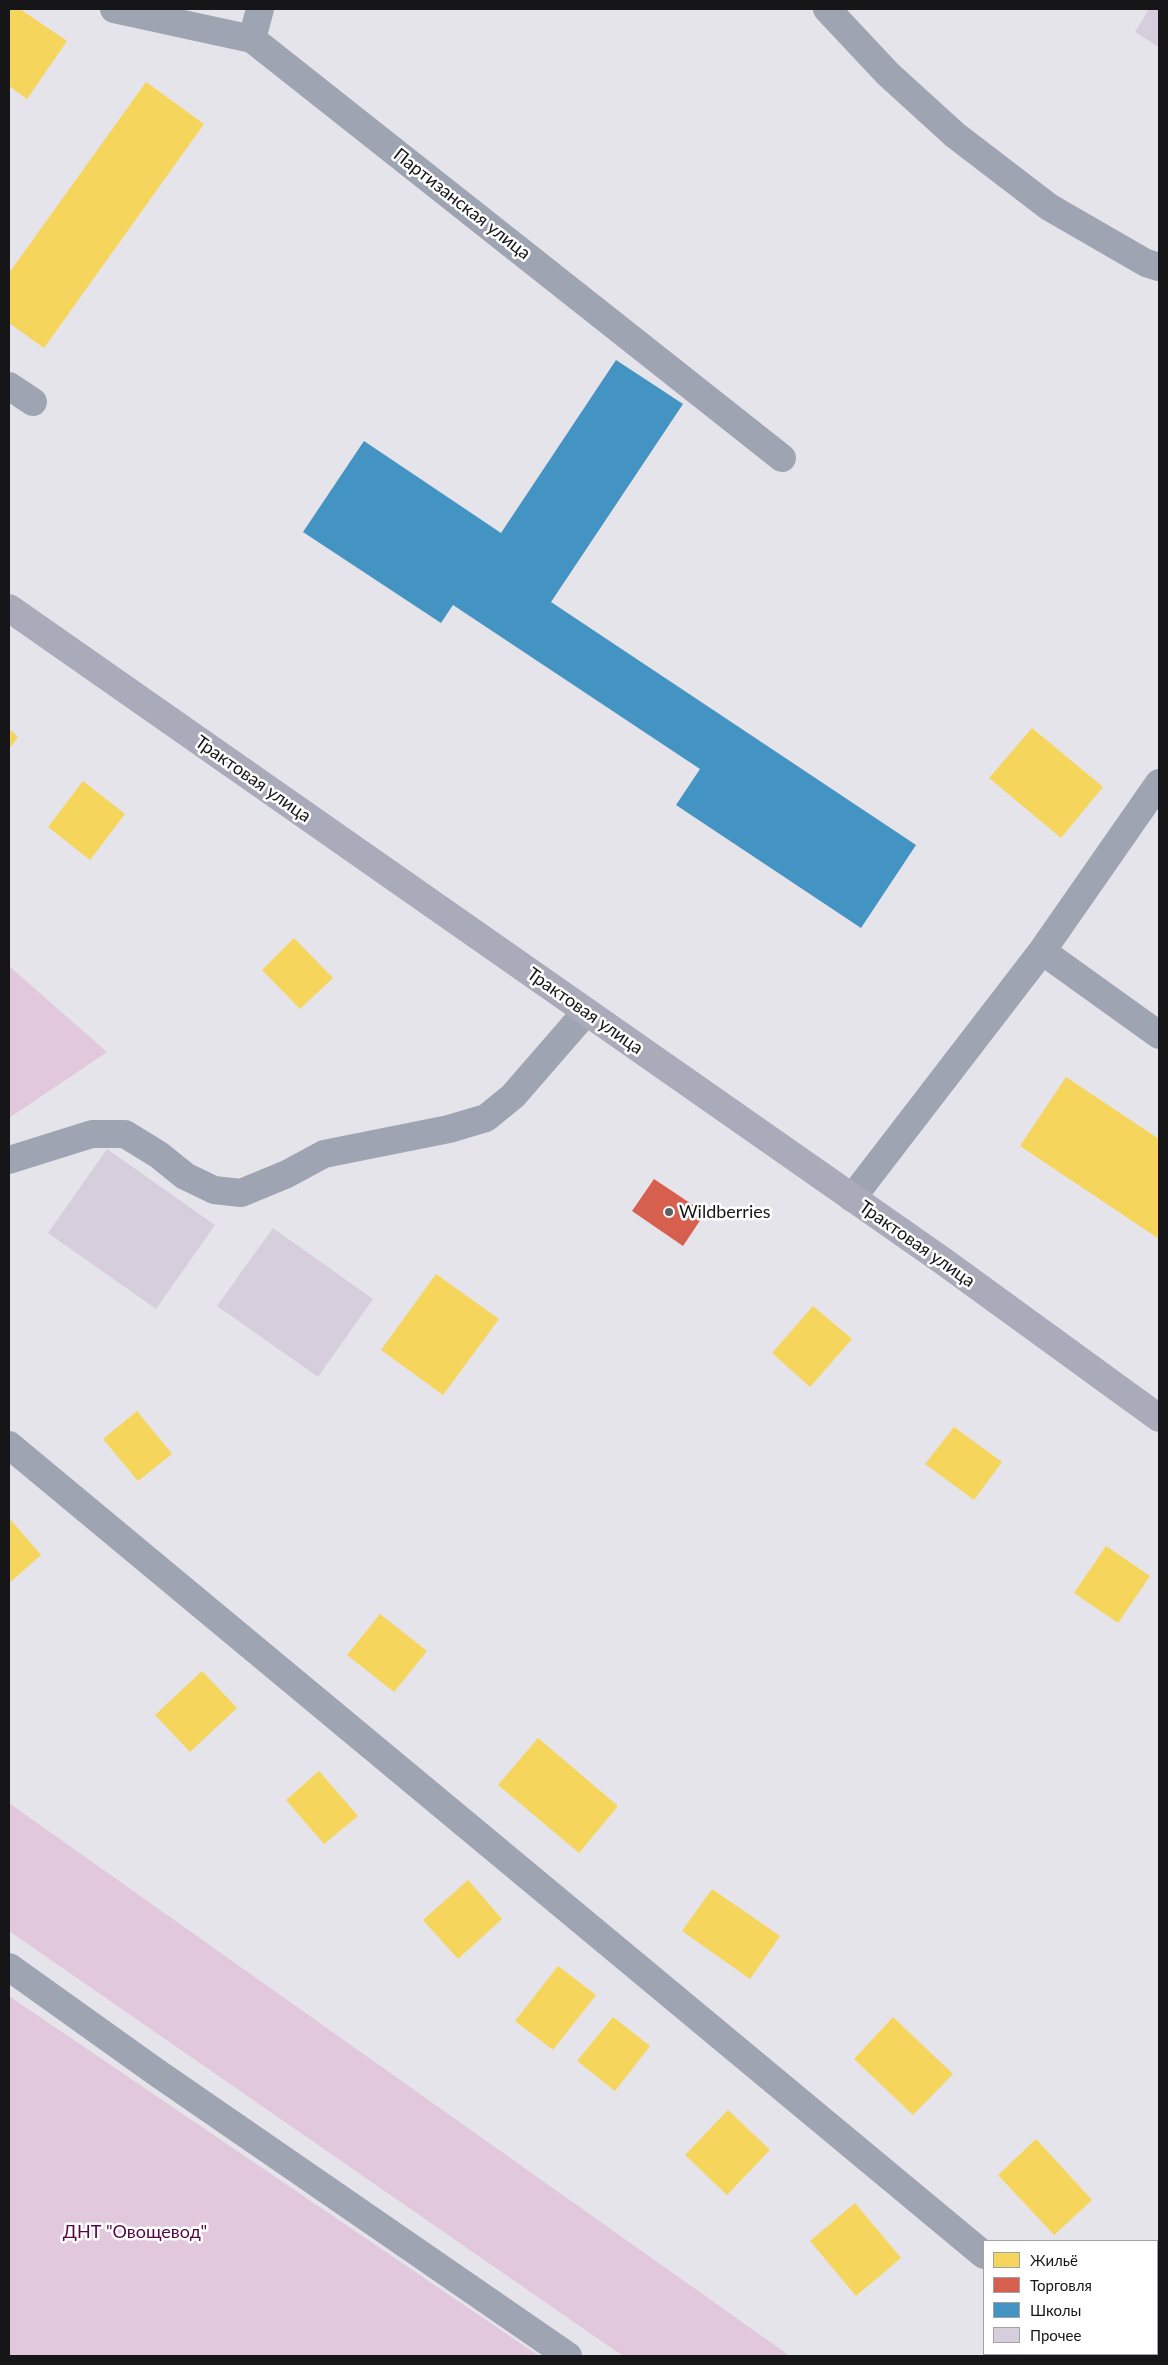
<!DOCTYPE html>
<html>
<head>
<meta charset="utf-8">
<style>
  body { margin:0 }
  #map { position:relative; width:1168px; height:2365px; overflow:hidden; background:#e5e4ea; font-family:Lato,sans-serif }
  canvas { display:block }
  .frame { position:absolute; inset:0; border:10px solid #161619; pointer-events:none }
  .legend { position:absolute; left:983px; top:2240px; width:175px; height:115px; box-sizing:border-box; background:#fff; border:1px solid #a2a2a3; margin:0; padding:6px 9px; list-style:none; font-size:15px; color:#161619 }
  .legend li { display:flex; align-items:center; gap:10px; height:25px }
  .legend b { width:25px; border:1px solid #a2a2a3 }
</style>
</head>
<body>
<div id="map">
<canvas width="1168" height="2365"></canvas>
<div class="frame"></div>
<ul class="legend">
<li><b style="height:14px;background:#f6d55c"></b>Жильё</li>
<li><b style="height:14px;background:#d6604d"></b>Торговля</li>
<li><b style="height:14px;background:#4393c3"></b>Школы</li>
<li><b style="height:14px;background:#d6cedc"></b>Прочее</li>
</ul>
</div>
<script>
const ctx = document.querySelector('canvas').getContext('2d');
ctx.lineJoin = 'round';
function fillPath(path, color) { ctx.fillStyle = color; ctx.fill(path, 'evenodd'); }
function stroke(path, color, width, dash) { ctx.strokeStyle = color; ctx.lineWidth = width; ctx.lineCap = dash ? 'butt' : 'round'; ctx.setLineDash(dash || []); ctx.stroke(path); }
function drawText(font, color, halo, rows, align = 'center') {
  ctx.font = font + ' Lato,sans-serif'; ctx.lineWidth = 5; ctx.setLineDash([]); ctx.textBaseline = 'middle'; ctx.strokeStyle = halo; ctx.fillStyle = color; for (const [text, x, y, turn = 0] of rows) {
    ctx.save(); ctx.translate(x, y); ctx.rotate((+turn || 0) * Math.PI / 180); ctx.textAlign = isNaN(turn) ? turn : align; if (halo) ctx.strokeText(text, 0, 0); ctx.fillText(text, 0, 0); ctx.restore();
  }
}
const green = new Path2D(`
  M9 966 107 1052 9 1118Z
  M9 1803 790 2356H623L9 1931Z
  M9 1996 539 2356H9Z`);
const homes = new Path2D(`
  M9 9H20L67 41 27 99 9 86Z
  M146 82 204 124 44 348 9 323V273Z
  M1032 728 1103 787 1061 838 989 778Z
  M9 729 18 737 9 749Z
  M83 781 125 814 90 860 48 827Z
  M294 938 333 978 300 1009 262 970Z
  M1066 1077 1159 1139V1239L1020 1146Z
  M436 1274 499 1319 443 1395 381 1350Z
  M813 1306 852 1339 810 1387 772 1353Z
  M137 1411 172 1454 138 1481 103 1439Z
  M954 1427 1002 1462 974 1500 925 1464Z
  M9 1518 41 1555 9 1583Z
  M1106 1546 1150 1576 1118 1623 1074 1593Z
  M380 1614 427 1651 394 1692 347 1655Z
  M202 1671 237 1708 190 1752 155 1715Z
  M538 1738 618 1806 579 1853 498 1785Z
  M319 1771 358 1816 324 1844 286 1800Z
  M468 1880 502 1919 458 1959 423 1920Z
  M712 1889 780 1936 750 1979 682 1931Z
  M558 1966 596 1995 553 2050 515 2021Z
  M613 2017 650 2046 615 2091 577 2061Z
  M893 2017 953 2074 913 2115 854 2059Z
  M728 2110 770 2150 727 2195 685 2155Z
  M1036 2139 1092 2200 1054 2235 998 2175Z
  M855 2203 901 2258 856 2296 810 2241Z`);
const shops = new Path2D(`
  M654 1179 705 1213 683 1246 632 1211Z`);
const schools = new Path2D(`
  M616 360 683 404 551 602 916 845 861 928 676 805 700 769 453 605 441 623 303 532 364 441 501 533Z`);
const building = new Path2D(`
  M1149 9H1159V47L1135 32Z
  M107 1149 215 1225 156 1309 48 1233Z
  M273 1228 373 1299 318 1377 217 1306Z`);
const minor = new Path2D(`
  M114 9 252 39 782 458
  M827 9 888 74 955 135 1049 207 1146 263 1159 267
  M252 39 260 9
  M9 386 33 402
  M1042 951 1159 1035
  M9 1160 92 1134H125L159 1155 185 1176 214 1190 241 1193 287 1174 324 1154 449 1129 486 1118 513 1096 586 1012
  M852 1198 1042 951 1159 783
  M9 1445 984 2255
  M9 1967 156 2072 568 2356
  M1103 2354 1106 2356`);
const highway = new Path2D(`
  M9 608 943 1261 1159 1418`);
const markers = [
  [669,1212,5,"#5e5e62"]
];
const streetNames = [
  ["Партизанская улица",462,204,38],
  ["Трактовая улица",253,779,35],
  ["Трактовая улица",585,1011,35],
  ["Трактовая улица",917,1244,35]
];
const poiNames = [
  ["Wildberries",679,1212]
];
const parkNames = [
  ["ДНТ \"Овощевод\"",135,2232]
];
fillPath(green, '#e2c8dd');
fillPath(homes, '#f6d55c');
fillPath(shops, '#d6604d');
fillPath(schools, '#4393c3');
fillPath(building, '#d6cedc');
stroke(minor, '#9fa4b3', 28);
stroke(highway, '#a9abba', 28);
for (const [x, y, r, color] of markers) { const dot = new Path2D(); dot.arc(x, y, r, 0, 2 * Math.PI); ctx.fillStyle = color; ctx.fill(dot); stroke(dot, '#fff', 2); }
drawText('18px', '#161619', '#fff', streetNames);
drawText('18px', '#161619', '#fff', poiNames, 'left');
drawText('18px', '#540645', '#fff', parkNames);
</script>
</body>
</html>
